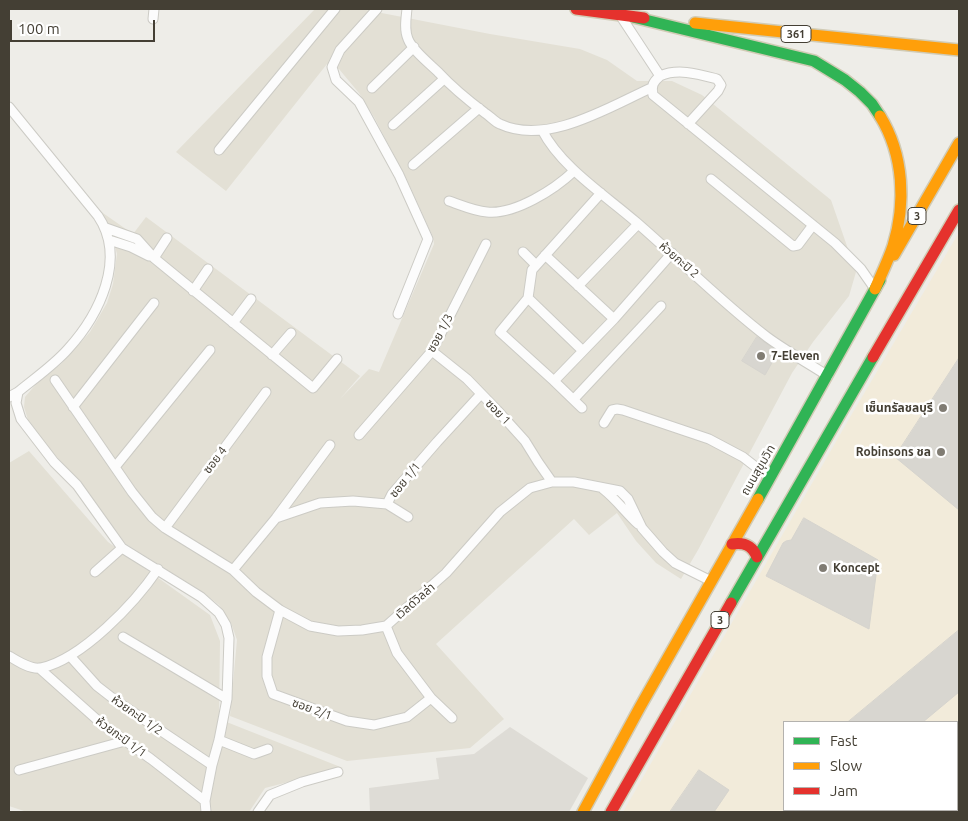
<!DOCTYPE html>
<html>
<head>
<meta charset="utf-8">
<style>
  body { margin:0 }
  #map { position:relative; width:968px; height:821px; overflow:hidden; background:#eeede8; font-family:Ubuntu,sans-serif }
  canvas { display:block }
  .frame { position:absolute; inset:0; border:10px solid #443f34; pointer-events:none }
  .legend { position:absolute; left:783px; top:721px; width:175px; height:90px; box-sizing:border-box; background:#fff; border:1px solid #b4b2ae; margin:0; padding:6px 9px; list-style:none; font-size:15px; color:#443f34 }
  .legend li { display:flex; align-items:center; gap:10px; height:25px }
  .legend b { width:25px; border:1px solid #b4b2ae }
  .scale { position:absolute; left:10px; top:20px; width:145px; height:22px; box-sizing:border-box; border:2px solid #443f34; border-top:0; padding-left:6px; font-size:15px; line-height:18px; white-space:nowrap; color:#443f34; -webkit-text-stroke:4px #fff; paint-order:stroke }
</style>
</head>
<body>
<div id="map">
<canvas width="968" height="821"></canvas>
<div class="frame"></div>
<ul class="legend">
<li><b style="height:6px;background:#30b455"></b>Fast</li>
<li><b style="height:6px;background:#ff9f0a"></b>Slow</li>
<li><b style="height:6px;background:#e5322d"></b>Jam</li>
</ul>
<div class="scale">100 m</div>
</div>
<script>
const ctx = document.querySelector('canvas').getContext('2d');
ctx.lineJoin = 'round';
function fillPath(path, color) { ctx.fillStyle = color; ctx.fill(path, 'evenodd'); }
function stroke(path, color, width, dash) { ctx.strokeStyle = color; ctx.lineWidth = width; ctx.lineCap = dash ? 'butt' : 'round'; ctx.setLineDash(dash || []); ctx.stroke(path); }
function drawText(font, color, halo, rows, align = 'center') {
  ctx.font = font + ' Ubuntu,"Noto Sans Thai",sans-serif'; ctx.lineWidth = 5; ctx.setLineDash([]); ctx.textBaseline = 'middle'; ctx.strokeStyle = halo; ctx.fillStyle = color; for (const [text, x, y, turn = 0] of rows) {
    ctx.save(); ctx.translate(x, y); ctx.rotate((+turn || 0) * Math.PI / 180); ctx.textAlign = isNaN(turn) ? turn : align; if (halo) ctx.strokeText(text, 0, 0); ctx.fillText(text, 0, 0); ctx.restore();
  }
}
const residential = new Path2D(`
  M315 9H361L490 34 580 49 607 60 637 81H672L702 95 831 200 856 272 849 296 813 342 792 373 698 550 681 579 656 563 636 541 617 513 589 535 574 519 436 644 504 719 470 748 347 761 230 716 237 640 231 623 219 605 205 594 126 544 74 476 47 446 28 420 24 407 25 397 37 383 61 364 90 332 107 303 113 284 117 254 112 234 100 211 133 234 146 217 360 376 340 399 369 369 379 372 434 244 433 237 408 182 374 117 359 93 339 69 327 64 226 191 176 152Z
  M29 451 108 542 210 615 220 641 219 719 343 768 265 788 249 812H27L9 806V463Z`);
const commercial = new Path2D(`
  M958 234 959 812H623L849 419ZM784 722H957V810H784Z`);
const industrial = new Path2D(`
  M510 727 588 778 569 812H370L369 788 439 779 436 758 474 754Z`);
const building = new Path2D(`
  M757 337 778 352 765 375 742 361Z
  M959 358V510L895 457Z
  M804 518 878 560 869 629 766 576 783 543 786 541 791 540Z
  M959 630V692L923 722H848Z
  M699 770 729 790 714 812H670Z`);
const street = new Path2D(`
  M377 9 340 50 332 67 336 80 359 102 399 175 428 239 398 314
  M407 9C406 18 404 30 408 39 412 50 430 64 439 73 452 87 469 101 485 113 490 116 495 122 500 124 547 146 609 107 651 88
  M620 15 660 76C653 82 651 86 653 95L835 243 861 269 875 289
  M153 19 154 9
  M660 76C678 68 698 74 717 79L721 85 718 91 688 124
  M372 88 414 47
  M9 107 98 216C127 259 99 315 68 349 54 365 35 378 18 392L9 397
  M393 125 444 79
  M542 130C561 167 605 195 636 222 680 260 721 302 767 337 786 351 808 363 828 376
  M219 150 335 9
  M413 165 479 108
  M711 179 793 246 798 245 813 225
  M601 193 532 270 528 298 500 332 554 381 614 319 672 253
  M449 201C461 205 474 211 487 212 515 215 555 189 574 171
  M106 228 137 239 154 258 313 388 337 359
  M109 240 131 247 149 256
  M523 252 536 265
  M545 255 614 319
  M154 258 167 238
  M578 286 638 224
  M193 291 208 269
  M528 298 583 351
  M233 323 251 299
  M432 351 467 379 497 410 525 441 538 462 552 482
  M272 355 291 333
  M55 380 132 492 152 517 165 528 233 570 256 592 280 610 310 626 338 631 362 630 386 626 446 573 500 512 530 488 552 482H574L620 491 628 499 642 528 663 552 675 563 711 581
  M554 381 582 408
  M18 392 16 403 21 419 54 462 77 485 122 548 201 597 219 613 226 625 229 638 227 699 219 740 212 765 205 801 206 812
  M574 399 661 306
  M73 407 154 303
  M604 423 612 410 617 409 623 410 709 439 743 457 770 478
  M359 435 432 351 486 244
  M115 467 210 350
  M603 489C616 499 626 513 638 524
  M387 504 408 517
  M276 518 320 503 353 501 387 504 392 494 437 442 481 394
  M165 528 266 392
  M233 570 276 518 330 445
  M95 572 122 548
  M280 610 267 657V676L273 694 347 721 374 725 407 717 431 698
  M386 626 397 653 431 698 452 718
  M123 637 227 699
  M9 656C17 661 31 670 41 668 82 659 135 603 158 569
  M70 656 97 686 115 700 212 765
  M39 668 103 725 151 759 205 801
  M219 740 254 754 268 749
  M19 770 125 741
  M258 812 270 795 302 782 338 772`);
const fast = new Path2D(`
  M633 17 814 61 845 80 860 92 872 104 880 116
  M758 499 880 280
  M731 603 873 357`);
const slow = new Path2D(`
  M695 23 959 50
  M894 255 959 143
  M875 289C881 275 888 261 893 246 906 204 904 155 880 116
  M583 812 640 707 758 499`);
const jam = new Path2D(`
  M576 9 644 18
  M873 357 959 210
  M732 544C744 542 752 545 757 557
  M611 812 731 603`);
const markers = [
  [761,356,5,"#807c73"],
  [943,408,5,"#807c73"],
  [941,452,5,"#807c73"],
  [823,568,5,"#807c73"]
];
const shields = [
  [796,34,30],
  [917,216,18],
  [720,620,18]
];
const shieldNames = [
  ["361",796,34],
  ["3",917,216],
  ["3",720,620]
];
const streetNames = [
  ["ห้วยกะปิ 2",679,260,41],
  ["ซอย 1/3",440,333,-62],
  ["ซอย 1",498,412,46],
  ["ซอย 4",215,460,-53],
  ["ถนนสุขุมวิท",758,470,-60],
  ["ซอย 1/1",405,480,-51],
  ["เวิลด์วิลล่า",415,601,-41],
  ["ซอย 2/1",312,709,20],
  ["ห้วยกะปิ 1/2",137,715,35],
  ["ห้วยกะปิ 1/1",121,737,36]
];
const poiNames = [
  ["7-Eleven",771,356],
  ["เซ็นทรัลชลบุรี",933,408,"right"],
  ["Robinsons ชล",931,452,"right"],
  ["Koncept",833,568]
];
fillPath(residential, '#e3e0d5');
fillPath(commercial, '#f2ebda');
fillPath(industrial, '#dedcd6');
fillPath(building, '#d8d6d0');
stroke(building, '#d6d4ce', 1);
stroke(street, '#cccbc5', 11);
stroke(fast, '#d1cbb5', 14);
stroke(slow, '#d1cbb5', 14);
stroke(jam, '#d1cbb5', 14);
stroke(street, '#fcfcfc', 9);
stroke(fast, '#30b455', 11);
stroke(slow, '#ff9f0a', 11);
stroke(jam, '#e5322d', 11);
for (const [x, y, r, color] of markers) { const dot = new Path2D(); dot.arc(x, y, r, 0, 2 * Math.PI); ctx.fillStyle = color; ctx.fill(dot); stroke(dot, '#fff', 2); }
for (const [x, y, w] of shields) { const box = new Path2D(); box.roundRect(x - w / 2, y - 8.5, w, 17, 4); ctx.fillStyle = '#fff'; ctx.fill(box); stroke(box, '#443f34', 1); }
drawText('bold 11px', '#443f34', null, shieldNames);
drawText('12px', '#443f34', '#fff', streetNames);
drawText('bold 12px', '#443f34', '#fff', poiNames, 'left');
</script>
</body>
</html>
